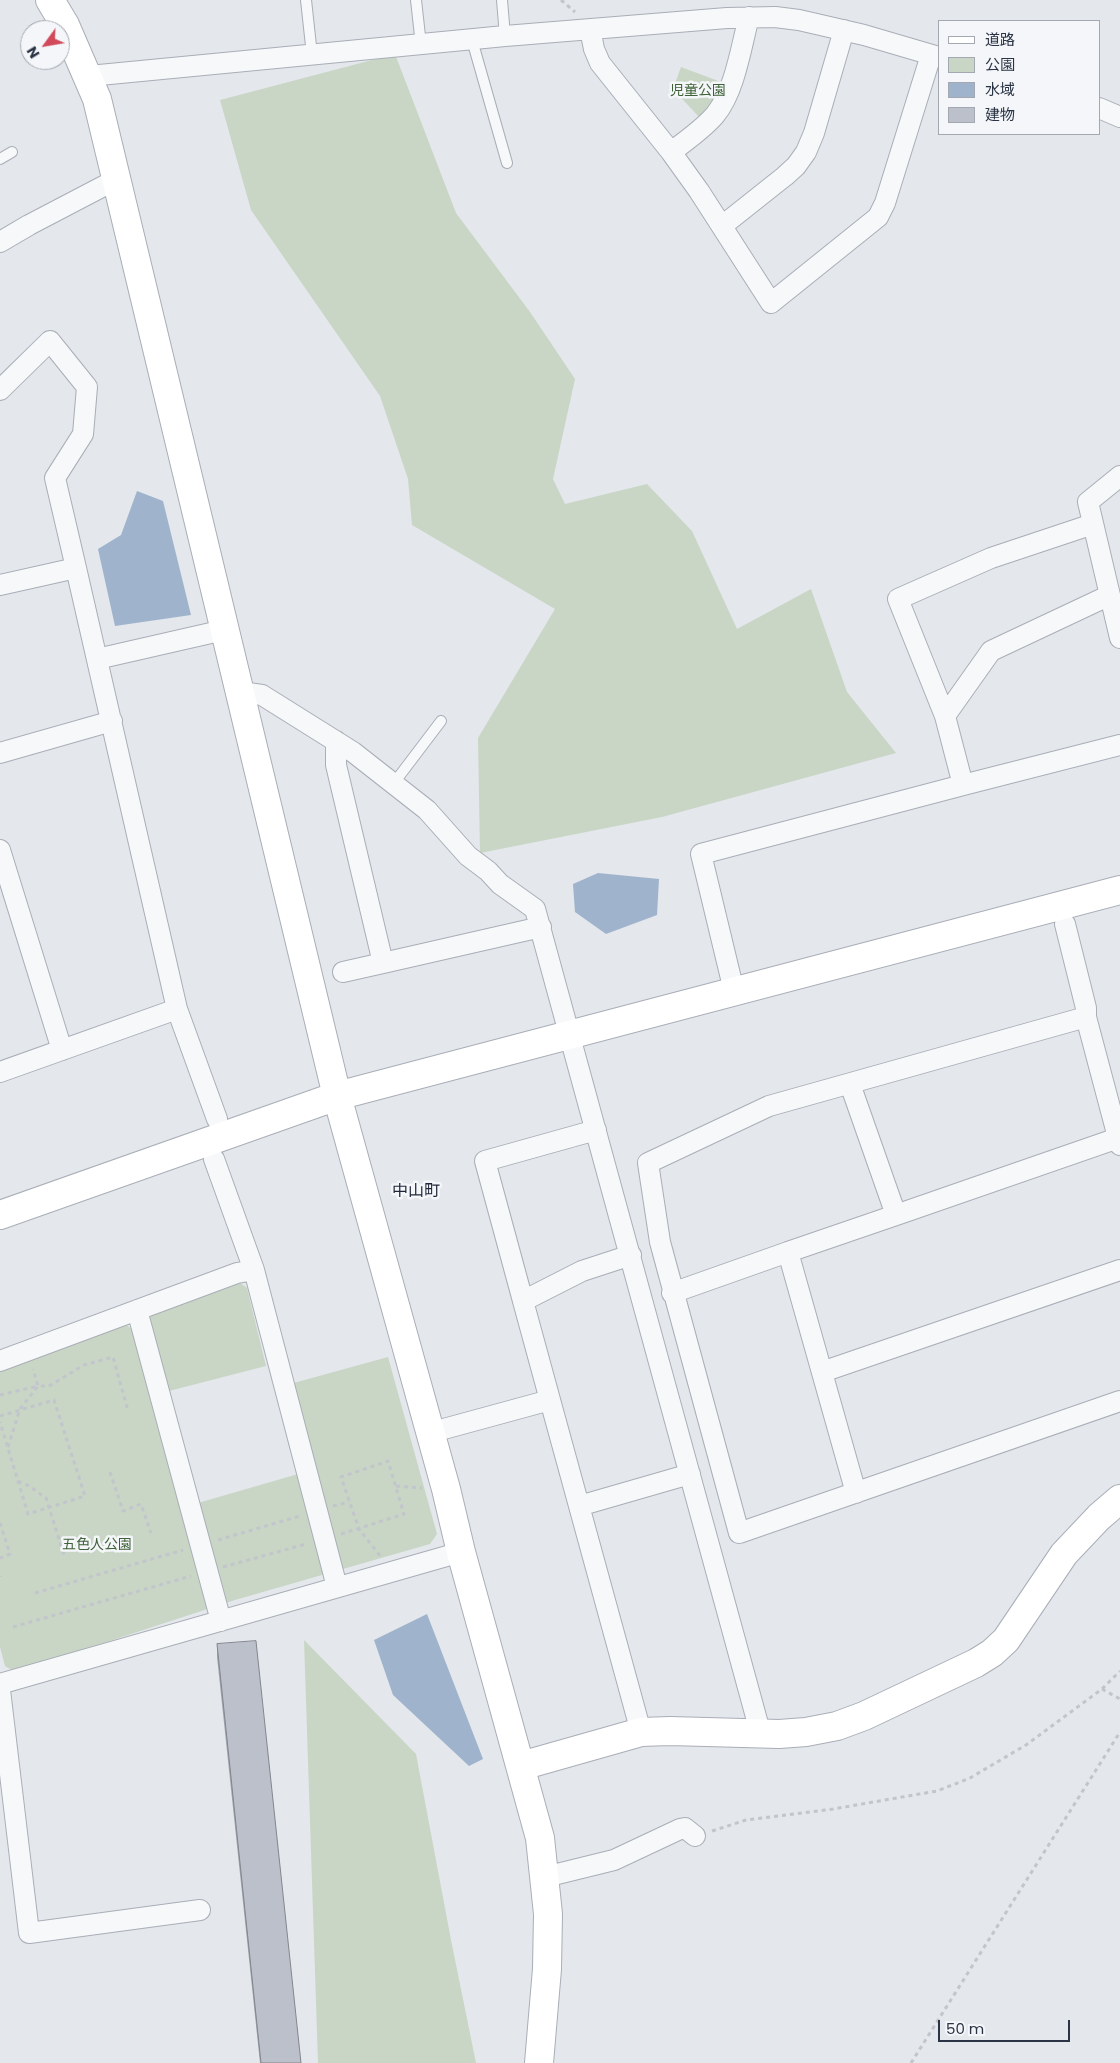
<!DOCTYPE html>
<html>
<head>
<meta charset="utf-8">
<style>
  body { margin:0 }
  #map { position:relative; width:1120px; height:2063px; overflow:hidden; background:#e4e7ec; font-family:Poppins,"Noto Sans JP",sans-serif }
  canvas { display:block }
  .legend { position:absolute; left:938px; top:20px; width:162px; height:115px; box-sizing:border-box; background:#f4f6f9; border:1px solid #a4a8b1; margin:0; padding:6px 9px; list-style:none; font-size:15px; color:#2b3445 }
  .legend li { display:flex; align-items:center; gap:10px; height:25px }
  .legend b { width:25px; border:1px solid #a4a8b1 }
  .north { position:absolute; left:20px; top:20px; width:50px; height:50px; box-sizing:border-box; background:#f4f6f9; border:1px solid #a4a8b1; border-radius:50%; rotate:238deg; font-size:14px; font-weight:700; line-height:20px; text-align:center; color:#2b3445 }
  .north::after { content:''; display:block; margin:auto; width:18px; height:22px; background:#d1495b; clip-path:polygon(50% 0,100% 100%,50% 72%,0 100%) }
  .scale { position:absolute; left:938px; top:2020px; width:132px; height:22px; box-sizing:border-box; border:2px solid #2b3445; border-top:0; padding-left:6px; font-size:15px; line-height:18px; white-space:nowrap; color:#2b3445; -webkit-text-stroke:4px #f4f6f9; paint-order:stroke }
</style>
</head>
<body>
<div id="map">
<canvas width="1120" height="2063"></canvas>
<ul class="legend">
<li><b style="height:6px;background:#fff"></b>道路</li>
<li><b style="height:14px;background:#c9d6c5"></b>公園</li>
<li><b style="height:14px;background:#9fb4cc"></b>水域</li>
<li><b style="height:14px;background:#bbc0ca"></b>建物</li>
</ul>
<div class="north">N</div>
<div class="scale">50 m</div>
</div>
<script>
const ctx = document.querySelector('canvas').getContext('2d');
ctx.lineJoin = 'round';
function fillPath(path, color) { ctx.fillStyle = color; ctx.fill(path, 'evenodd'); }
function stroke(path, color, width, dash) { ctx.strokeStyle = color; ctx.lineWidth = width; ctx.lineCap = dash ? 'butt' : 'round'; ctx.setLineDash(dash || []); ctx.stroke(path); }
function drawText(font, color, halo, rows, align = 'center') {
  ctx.font = font + ' Poppins,"Noto Sans JP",sans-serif'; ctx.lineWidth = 5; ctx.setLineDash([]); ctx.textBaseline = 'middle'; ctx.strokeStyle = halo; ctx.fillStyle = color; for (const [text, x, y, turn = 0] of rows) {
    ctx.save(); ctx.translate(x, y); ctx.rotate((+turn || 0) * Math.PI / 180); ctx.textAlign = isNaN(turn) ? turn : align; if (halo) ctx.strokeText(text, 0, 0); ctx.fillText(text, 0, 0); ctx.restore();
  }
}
const green = new Path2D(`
  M395 54 456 213 530 312 575 379 553 479 565 504 647 484 692 531 737 629 811 589 847 692 896 753 662 817 480 853 478 738 555 609 412 525 408 479 380 396 251 210 220 100Z
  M681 67 721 82 717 95 699 117 673 89Z
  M239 1282 247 1288 266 1366 169 1391 148 1319 154 1314Z
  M125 1324 132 1329 184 1507 312 1470 290 1384 388 1357 437 1534 430 1544 235 1600 15 1672 5 1666 0 1647V1370Z
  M304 1640 416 1754 451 1940 476 2063H318Z`);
const water = new Path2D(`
  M137 491 163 501 191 615 115 626 98 549 121 535Z
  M598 873 659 879 657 915 606 934 575 912 573 884Z
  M427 1614 483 1759 469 1766 393 1695 374 1640Z`);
const path = new Path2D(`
  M561 0 575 12
  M0 1395 38 1386 33 1369
  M0 1416 54 1400 85 1496 28 1514 0 1422
  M8 1447 20 1409 38 1386H49L84 1365 113 1357 128 1411
  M110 1472 123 1511 141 1504 151 1533
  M18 1481 29 1486 46 1498 65 1558
  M396 1486 422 1488
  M333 1506 349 1502
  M0 1523 10 1554 0 1558
  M341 1534 404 1514 388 1461 341 1477 359 1529 381 1557
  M218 1540 300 1516
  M223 1567 306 1544
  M0 1576V1577
  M35 1593 183 1550
  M13 1627 191 1576
  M1102 1689 1120 1699
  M712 1831 746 1820 833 1809 937 1791 970 1778 1026 1745 1102 1689 1120 1671
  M911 2063 1120 1732`);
const lane = new Path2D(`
  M306 0 312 55
  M416 0 421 45
  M502 0 505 36
  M472 40 507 163
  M0 159 12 152
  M394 783 441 721`);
const street = new Path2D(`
  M590 29 594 49 600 63 671 152 699 191 771 303 878 217 885 203 931 55
  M89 76 505 36 727 18 775 17 799 20 864 35 939 57
  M1099 108 1120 117
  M671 152C686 141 703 129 715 115 735 91 741 47 749 17
  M722 226 785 176 796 166 806 152 814 133 844 30
  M0 242 29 225 117 179
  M0 390 50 341 87 387 83 434 55 478 76 568
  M1120 476 1088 502 1120 638
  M0 585 76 568 177 1009 0 1072
  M97 659 224 630
  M241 692 262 695 353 752 427 810 468 856 488 871 500 884 535 909 761 1735
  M945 716 898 599 991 558 1093 524
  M336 741V765L383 963 541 927
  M0 753 112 721
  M963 785 1120 745
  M0 850 62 1050
  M1065 924 1086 1008V1017L1120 1145
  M343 972 383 963
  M734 991 701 854 963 785 945 716 991 651 1110 595
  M177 1009 217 1119
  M1086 1017 769 1106 648 1163 660 1242 739 1533 1120 1401
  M850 1084 896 1215 788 1252 856 1493
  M214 1159 254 1270
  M896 1215 1118 1138
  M672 1293 788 1252
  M523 1301 485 1161 596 1130
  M137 1310 221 1621
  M0 1361 237 1273 254 1270 337 1587
  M822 1372 1120 1270
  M550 1400 523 1301 582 1271 631 1255
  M429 1433 550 1400 641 1732
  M579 1506 690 1474
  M0 1684 461 1552
  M0 1690 29 1933 200 1910
  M545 1877 614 1860 680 1829 685 1828 695 1836`);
const secondary = new Path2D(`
  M50 0 65 25 97 99 337 1096 446 1489 461 1552 540 1838 548 1914 547 1969 539 2063
  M0 1215 337 1096 1120 890
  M521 1766 641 1732 670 1731 779 1734 806 1732 837 1726 864 1716 976 1663 992 1653 1006 1640 1064 1554 1099 1517 1120 1499`);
const wall = new Path2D(`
  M217 1644 301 2063H260L217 1657Z`);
const building = new Path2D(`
  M256 1641 301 2063H261L217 1644Z`);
const parkNames = [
  ["児童公園",698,91],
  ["五色人公園",97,1545]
];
const quarterNames = [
  ["中山町",416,1192]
];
fillPath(green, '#c9d6c5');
fillPath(water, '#9fb4cc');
stroke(lane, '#a9aeb7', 12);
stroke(street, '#a9aeb7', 22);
stroke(secondary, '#a9aeb7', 30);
stroke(path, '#c2c5cb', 3, [4, 4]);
stroke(lane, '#f7f8fa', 10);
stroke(street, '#f7f8fa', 20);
stroke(secondary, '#fff', 28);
fillPath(wall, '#a1a5ae');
fillPath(building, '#bbc0ca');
stroke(building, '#83868d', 1);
drawText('14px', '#3f6138', '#f4f6f9', parkNames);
drawText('16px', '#1d2536', '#f4f6f9', quarterNames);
</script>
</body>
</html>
